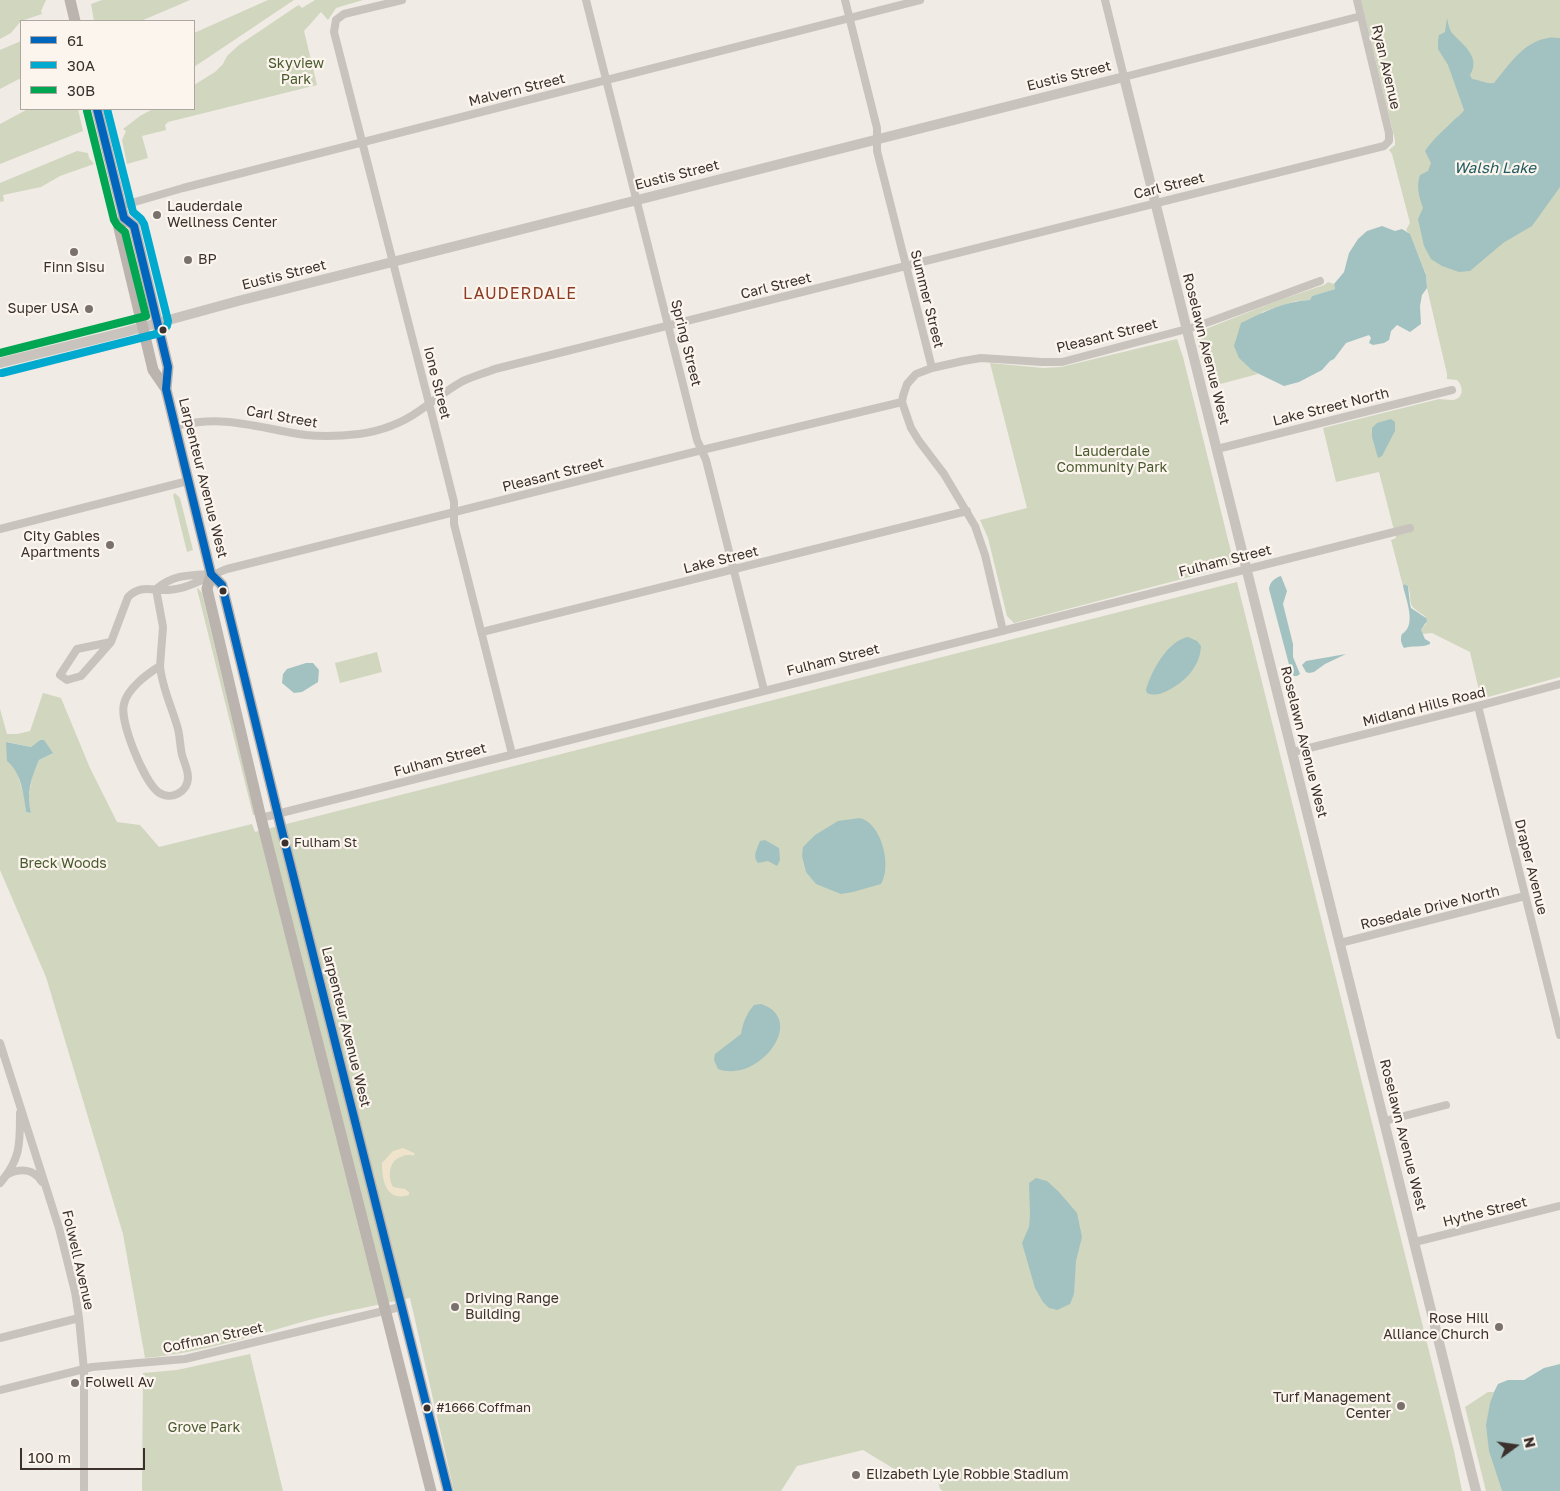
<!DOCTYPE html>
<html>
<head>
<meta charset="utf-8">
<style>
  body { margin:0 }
  #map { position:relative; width:1560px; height:1491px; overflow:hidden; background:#f0ebe5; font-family:"Golos Text",sans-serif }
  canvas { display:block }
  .legend { position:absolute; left:20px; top:20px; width:175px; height:90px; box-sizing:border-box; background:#fbf5ee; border:1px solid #aea6a0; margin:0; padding:6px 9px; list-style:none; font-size:15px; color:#3b302b }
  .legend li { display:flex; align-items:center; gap:10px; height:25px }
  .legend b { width:25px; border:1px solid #aea6a0 }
  .north { position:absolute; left:1490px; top:1421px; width:50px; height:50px; -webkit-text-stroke:4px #fbf5ee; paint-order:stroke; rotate:76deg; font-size:14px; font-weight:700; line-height:20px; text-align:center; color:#3b302b }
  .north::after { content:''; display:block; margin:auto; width:18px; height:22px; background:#3b302b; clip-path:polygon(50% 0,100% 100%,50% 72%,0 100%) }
  .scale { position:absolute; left:20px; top:1448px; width:125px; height:22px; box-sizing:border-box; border:2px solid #3b302b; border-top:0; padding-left:6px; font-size:15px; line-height:18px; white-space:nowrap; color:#3b302b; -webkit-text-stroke:4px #fbf5ee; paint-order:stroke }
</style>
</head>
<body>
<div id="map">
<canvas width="1560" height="1491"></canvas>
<ul class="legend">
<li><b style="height:6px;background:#0065bd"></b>61</li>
<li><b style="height:6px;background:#00a9ce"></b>30A</li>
<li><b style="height:6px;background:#00a651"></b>30B</li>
</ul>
<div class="north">N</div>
<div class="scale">100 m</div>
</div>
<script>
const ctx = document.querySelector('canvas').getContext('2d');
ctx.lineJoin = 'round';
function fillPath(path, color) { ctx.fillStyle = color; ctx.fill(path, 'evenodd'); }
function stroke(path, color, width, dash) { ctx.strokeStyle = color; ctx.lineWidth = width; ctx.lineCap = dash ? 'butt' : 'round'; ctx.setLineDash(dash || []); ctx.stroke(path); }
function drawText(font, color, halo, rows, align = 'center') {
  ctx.font = font + ' "Golos Text",sans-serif'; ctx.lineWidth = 4.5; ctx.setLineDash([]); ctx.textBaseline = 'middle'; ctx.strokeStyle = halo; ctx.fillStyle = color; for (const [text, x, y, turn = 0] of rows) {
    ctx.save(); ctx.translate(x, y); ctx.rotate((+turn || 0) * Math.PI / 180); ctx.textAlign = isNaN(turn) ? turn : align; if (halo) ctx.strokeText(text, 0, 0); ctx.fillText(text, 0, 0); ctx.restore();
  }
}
const green = new Path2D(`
  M0 0H46L41 11 42 14 21 21 11 33 0 39Z
  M102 0H190L141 21H94L91 4Z
  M268 0H294L194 67V33Z
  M315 0H363L336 8 328 20 321 12 304 31 317 85 168 122 165 125 166 130 142 136 148 158 127 164 122 140 126 131 123 129 140 116 153 109H194V85L215 72 223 64 227 56 239 45 297 6 299 5 302 8Z
  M1361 0H1560V677L1481 699 1470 652 1432 633 1422 634 1421 630 1426 624 1425 616C1404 603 1414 605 1408 586L1404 584 1403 586 1391 540 1396 538 1379 472 1336 482 1323 428 1439 399C1443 399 1448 400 1452 400 1464 399 1464 387 1457 380L1447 379V374L1427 288 1426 274 1410 235 1406 230 1410 223 1392 154 1389 150 1395 145V140Z
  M21 41V78L0 89V50Z
  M28 109H78L83 131 0 164V124Z
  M77 151 88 153 89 158 94 164 60 176 41 187 3 195 4 201 0 202V183Z
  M1328 282 1334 284 1335 289 1312 296 1310 300 1296 301 1262 312 1253 371 1258 374 1209 387 1196 336 1198 332 1277 301 1324 285Z
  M1177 339 1183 357 1232 556V564L1224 568 1014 623 1007 616 988 538 980 520 1027 508 990 363 1043 368 1061 367Z
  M175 493 180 498 193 550 187 552 173 495Z
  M1237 582 1454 1451 1462 1491H943L940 1489 935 1470 902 1478 901 1473 863 1450 797 1466 781 1491H454L410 1298C378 1305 345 1311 313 1319 258 1334 202 1353 145 1358L123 1234 46 977 0 870V709L7 734H17L30 731 43 693 61 698 90 768 117 822 140 825 159 847 252 824 255 832ZM40 740 52 753 39 760 33 773 28 800 31 813 26 812 24 795 7 742 31 747Z
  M198 588 202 593 255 815H253L197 589Z
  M377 652 382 672 340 683 335 663Z
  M250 1354 283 1491H142L143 1373 177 1370Z
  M1488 1392H1494C1480 1431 1491 1453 1502 1491H1486L1465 1407Z`);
const sand = new Path2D(`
  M403 1148 414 1153 415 1155C410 1156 407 1154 403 1156 389 1160 387 1175 393 1187L405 1189 409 1192V1195C386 1202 382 1181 382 1163L393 1151Z`);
const water = new Path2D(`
  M1447 18C1448 22 1449 29 1452 33 1464 46 1481 57 1470 75L1472 79C1480 80 1486 84 1494 83 1509 65 1523 42 1548 38 1552 37 1556 38 1560 38V187L1532 226 1503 243 1470 271 1459 272 1442 266 1431 259 1424 246 1418 219 1423 208C1419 196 1416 187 1420 175L1428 171 1431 163 1425 151C1432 140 1444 130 1453 121 1457 117 1461 115 1464 110L1448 65 1438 49V41L1439 35 1445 32Z
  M1382 226 1395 231 1402 229 1410 234 1426 275 1427 288 1422 295 1420 306 1421 324 1410 332 1397 325 1391 331 1389 340 1384 343 1373 345 1369 343 1371 338 1369 335 1346 343 1334 359 1330 361 1322 370 1299 382 1284 386 1253 371 1239 358 1234 346 1241 323C1263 312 1286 301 1310 300L1312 296 1335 289 1334 284 1344 272 1349 253 1358 239 1367 231Z
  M1391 419 1395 422V431L1382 456 1378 458 1372 437V428L1377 423Z
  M1281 576 1287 591 1283 604 1293 644V657L1300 674 1297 676H1294L1291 672 1269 589C1270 582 1274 578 1281 576Z
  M1404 584 1408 586 1410 604 1411 608 1426 618 1427 621 1421 630 1425 639 1430 642V644C1421 648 1412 645 1404 648 1401 643 1400 639 1402 634 1417 625 1406 600 1403 586Z
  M1188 637 1197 641 1201 646C1200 667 1185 682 1167 691 1161 694 1154 696 1147 693L1146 690C1151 672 1167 641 1188 637Z
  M1346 654 1325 664 1314 672 1309 673 1306 672 1302 665 1306 661Z
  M306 663H313L319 670 318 682 302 692 294 693 282 683 283 674 287 669Z
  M40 740H44L53 753 39 760C31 778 26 794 31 813L26 812C24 795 21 772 7 761L6 742 31 747Z
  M860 818C882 824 892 866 881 884L853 892 841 894 816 884 806 872 802 856 803 847 815 835 838 821Z
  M765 840 779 848 780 860 777 866 768 861 758 863C752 856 757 849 760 841Z
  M761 1004C808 1019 759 1084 718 1069L714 1060 715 1054 741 1034C743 1023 746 1014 754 1005Z
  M1036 1178 1047 1181 1059 1192 1077 1213 1082 1237 1076 1261 1074 1294 1070 1304 1057 1310 1049 1308 1043 1302 1035 1288 1022 1243 1029 1227 1030 1215 1029 1183Z
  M1560 1364V1491H1502L1489 1451 1486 1425 1490 1403 1494 1392 1498 1384 1508 1380H1524L1544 1368Z`);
const minor = new Path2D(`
  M402 0 344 14 336 20 334 32 443 458 454 502V524L512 754
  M586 0 697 440 706 460 764 690
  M845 0 877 128V151L932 368
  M1105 0 1124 77 1361 16
  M121 206 183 188 920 0
  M175 426C228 414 256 428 306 435 324 437 342 436 359 434 381 431 402 423 419 411 434 401 448 389 463 381 474 376 485 373 495 369L1384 146 1389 141V133L1357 0
  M1217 449 1452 390
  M0 529 188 481
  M156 589 163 627 160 666
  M156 589C173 575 188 575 209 574
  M1003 631 985 555 975 526 944 474 919 441 911 428 902 402 903 396 907 384 916 374 932 368 963 361 981 358 1042 362H1062L1198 326 1320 281
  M482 632 967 511
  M111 642 81 676 67 680 60 675 77 649 111 642 128 597C141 584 152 591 168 590 189 589 208 576 227 569L702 450 902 402
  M160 666C162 688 172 707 178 729 180 737 180 746 182 755 184 762 188 770 188 777 188 793 170 801 158 792 144 781 119 721 124 704 127 689 147 674 160 666Z
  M1478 706 1560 1035
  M1293 752 1478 706 1560 684
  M261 818 1410 528
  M1340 943 1525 896
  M0 1043 59 1228 75 1292 79 1318 84 1370V1491
  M1385 1121 1446 1105
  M8 1174C21 1168 34 1169 42 1182
  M0 1183C21 1159 20 1143 20 1113
  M1415 1242 1560 1206
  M0 1338 79 1318
  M0 1390 92 1367 185 1359 400 1307`);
const tertiary = new Path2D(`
  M0 363 121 333 238 301 1124 77 1476 1491`);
const secondary = new Path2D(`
  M70 0 75 21
  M97 109 124 218 134 226 168 367 166 389
  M124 218 119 228 153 370 166 389 211 574 207 589 261 818 431 1491
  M211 574 222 585 280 823 448 1491`);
const bus1 = new Path2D(`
  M97 109 124 218 134 226 168 367 166 389 211 574 222 585 280 823 448 1491`);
const bus2 = new Path2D(`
  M2 373 160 333 167 326 168 321 144 224 141 219 133 212 107 109`);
const bus3 = new Path2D(`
  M0 353 146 316 125 232 117 225 114 220 87 111`);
const markers = [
  [157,215,5,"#7a716c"],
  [74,252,5,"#7a716c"],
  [188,260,5,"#7a716c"],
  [89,309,5,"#7a716c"],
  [163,330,4.5,"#3b302b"],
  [110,545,5,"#7a716c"],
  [223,591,4.5,"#3b302b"],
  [285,843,4.5,"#3b302b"],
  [455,1307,5,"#7a716c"],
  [1499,1327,5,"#7a716c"],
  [75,1383,5,"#7a716c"],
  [1401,1406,5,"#7a716c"],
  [427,1408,4.5,"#3b302b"],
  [856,1475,5,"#7a716c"]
];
const busNames = [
  ["Fulham St",294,843],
  ["#1666 Coffman",436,1408]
];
const parkNames = [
  ["Skyview",296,64],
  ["Park",296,80],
  ["Lauderdale",1112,452],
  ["Community Park",1112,468],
  ["Breck Woods",63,864],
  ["Grove Park",204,1428]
];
const streetNames = [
  ["Ryan Avenue",1386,67,77],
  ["Eustis Street",1069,76,-14],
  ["Malvern Street",517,90,-14],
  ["Eustis Street",677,175,-14],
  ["Carl Street",1169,186,-14],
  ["Eustis Street",284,275,-14],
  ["Carl Street",776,286,-14],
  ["Summer Street",927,299,76],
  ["Pleasant Street",1107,336,-14],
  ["Spring Street",686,343,76],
  ["Roselawn Avenue West",1206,349,76],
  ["Ione Street",437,383,76],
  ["Lake Street North",1331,407,-14],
  ["Carl Street",282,417,10],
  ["Pleasant Street",553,475,-14],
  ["Larpenteur Avenue West",203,478,76],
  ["Lake Street",721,560,-14],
  ["Fulham Street",1225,561,-14],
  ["Fulham Street",833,660,-14],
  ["Midland Hills Road",1424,707,-14],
  ["Roselawn Avenue West",1304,742,76],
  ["Fulham Street",440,760,-15],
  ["Draper Avenue",1531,867,76],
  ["Rosedale Drive North",1430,908,-14],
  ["Larpenteur Avenue West",346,1027,76],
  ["Roselawn Avenue West",1403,1135,76],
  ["Hythe Street",1485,1212,-14],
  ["Folwell Avenue",78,1260,77],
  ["Coffman Street",213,1338,-12]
];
const poiNames = [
  ["Lauderdale",167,207],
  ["Wellness Center",167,223],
  ["BP",198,260],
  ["Finn Sisu",74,268,"center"],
  ["Super USA",79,309,"right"],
  ["City Gables",100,537,"right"],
  ["Apartments",100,553,"right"],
  ["Driving Range",465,1299],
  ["Building",465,1315],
  ["Rose Hill",1489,1319,"right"],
  ["Alliance Church",1489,1335,"right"],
  ["Folwell Av",85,1383],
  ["Turf Management",1391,1398,"right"],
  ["Center",1391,1414,"right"],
  ["Elizabeth Lyle Robbie Stadium",866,1475]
];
const waterNames = [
  ["Walsh Lake",1495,168]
];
const quarterNames = [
  ["LAUDERDALE",520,294]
];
fillPath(green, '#d1d6bf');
fillPath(sand, '#efe3cc');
fillPath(water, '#a1c2c1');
stroke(minor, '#c9c3be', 8);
stroke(tertiary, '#c9c3be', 10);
stroke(secondary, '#bab3ae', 11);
stroke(bus1, '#0065bd', 8);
stroke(bus2, '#00a9ce', 8);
stroke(bus3, '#00a651', 8);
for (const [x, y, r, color] of markers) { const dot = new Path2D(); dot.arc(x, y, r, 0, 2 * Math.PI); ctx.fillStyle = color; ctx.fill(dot); stroke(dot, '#fbf5ee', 2); }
drawText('13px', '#3b302b', '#fbf5ee', busNames, 'left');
drawText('14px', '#4a5a2e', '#fbf5ee', parkNames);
drawText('14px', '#3b302b', '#fbf5ee', streetNames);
drawText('14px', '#3b302b', '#fbf5ee', poiNames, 'left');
drawText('italic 15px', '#1f5a5e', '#fbf5ee', waterNames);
ctx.letterSpacing = '1px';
drawText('16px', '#8c3b22', '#fbf5ee', quarterNames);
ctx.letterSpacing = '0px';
</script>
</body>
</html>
